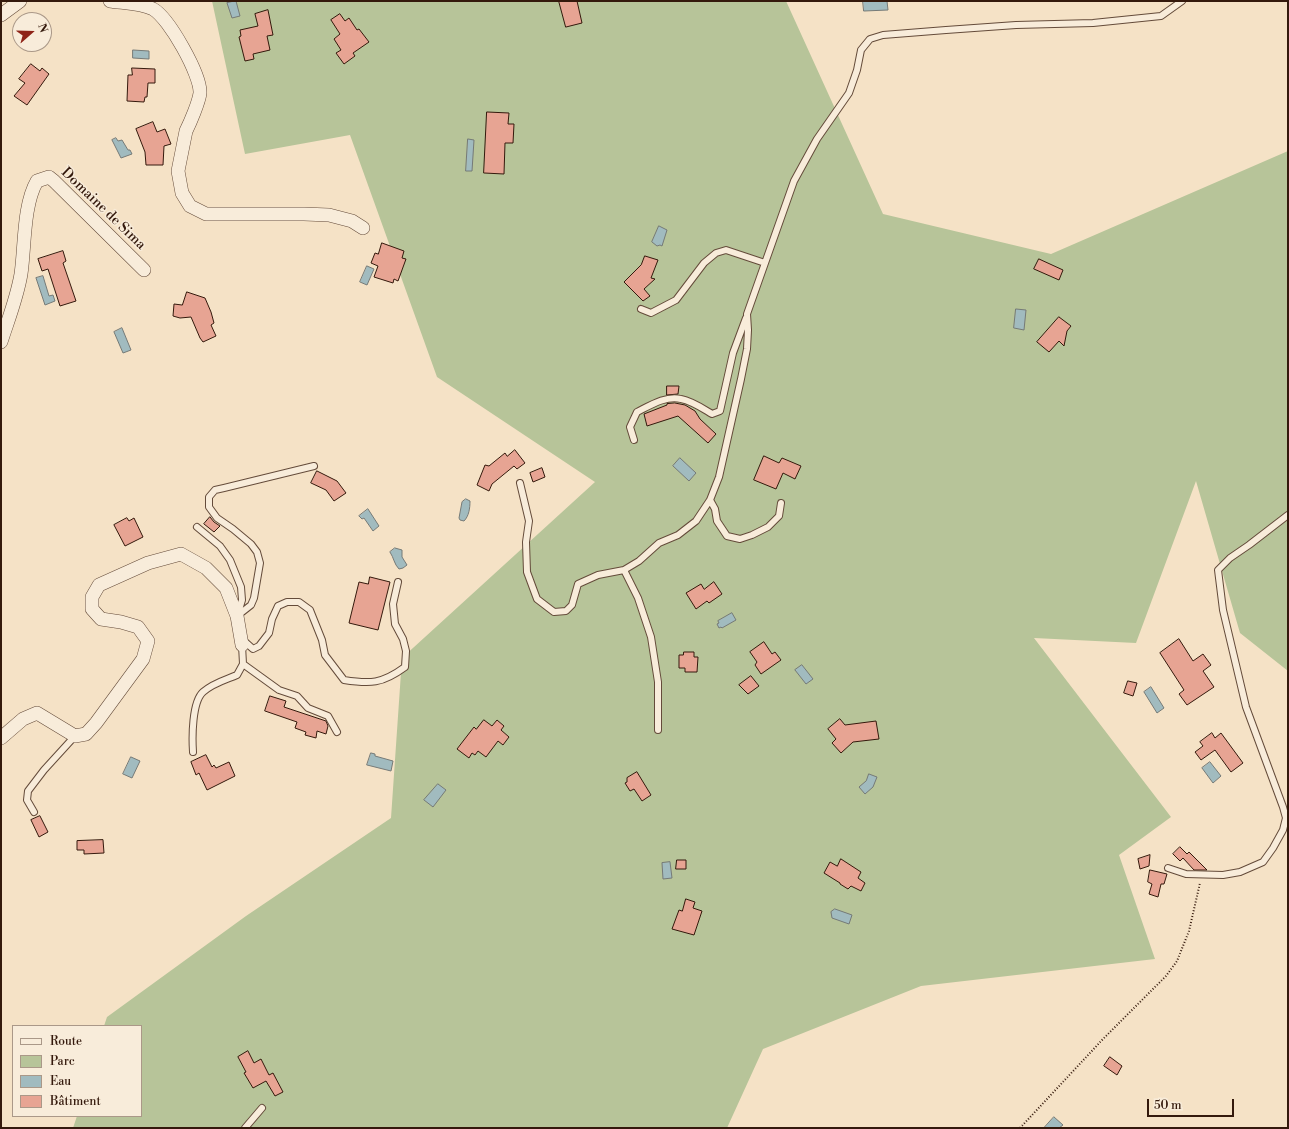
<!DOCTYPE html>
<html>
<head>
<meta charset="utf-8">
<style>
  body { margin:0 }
  #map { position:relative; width:1289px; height:1129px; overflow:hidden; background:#f5e2c6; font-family:"Libre Bodoni",serif }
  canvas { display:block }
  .frame { position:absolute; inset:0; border:2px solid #34190c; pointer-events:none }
  .legend { position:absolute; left:12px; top:1025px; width:130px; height:92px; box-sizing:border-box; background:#f8ecda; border:1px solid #aa9888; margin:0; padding:5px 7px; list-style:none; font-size:12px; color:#34190c }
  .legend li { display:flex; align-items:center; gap:8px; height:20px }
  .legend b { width:20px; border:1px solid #aa9888 }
  .north { position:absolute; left:12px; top:12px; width:40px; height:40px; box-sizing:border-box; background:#f8ecda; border:1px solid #aa9888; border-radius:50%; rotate:70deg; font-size:11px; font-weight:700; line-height:16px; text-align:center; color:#34190c }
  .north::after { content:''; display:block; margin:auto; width:14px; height:18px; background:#8f2418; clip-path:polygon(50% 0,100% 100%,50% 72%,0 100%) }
  .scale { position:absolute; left:1147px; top:1099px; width:87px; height:18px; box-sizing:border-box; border:2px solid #34190c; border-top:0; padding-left:5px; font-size:12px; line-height:14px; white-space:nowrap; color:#34190c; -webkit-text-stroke:3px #f8ecda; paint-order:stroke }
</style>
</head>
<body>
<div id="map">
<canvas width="1289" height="1129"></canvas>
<div class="frame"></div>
<ul class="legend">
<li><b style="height:5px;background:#f8ecda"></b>Route</li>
<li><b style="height:11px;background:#b7c499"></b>Parc</li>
<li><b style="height:11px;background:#a1bbbf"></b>Eau</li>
<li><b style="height:11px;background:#e7a493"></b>Bâtiment</li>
</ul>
<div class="north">N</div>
<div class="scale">50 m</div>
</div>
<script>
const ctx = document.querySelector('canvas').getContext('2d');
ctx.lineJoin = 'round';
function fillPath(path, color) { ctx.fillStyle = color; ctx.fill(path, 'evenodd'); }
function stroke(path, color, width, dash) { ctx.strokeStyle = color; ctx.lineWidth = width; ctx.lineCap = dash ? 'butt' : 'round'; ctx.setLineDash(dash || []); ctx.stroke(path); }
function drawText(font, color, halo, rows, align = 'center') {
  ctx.font = font + ' "Libre Bodoni",serif'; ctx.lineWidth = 3; ctx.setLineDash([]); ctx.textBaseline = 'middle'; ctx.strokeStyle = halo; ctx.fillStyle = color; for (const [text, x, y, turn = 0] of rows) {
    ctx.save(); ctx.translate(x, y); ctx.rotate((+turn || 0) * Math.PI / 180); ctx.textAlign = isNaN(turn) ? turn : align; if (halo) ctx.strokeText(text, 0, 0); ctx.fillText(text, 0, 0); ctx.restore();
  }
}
const green = new Path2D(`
  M212 1H786L883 214 1051 254 1288 151V671L1240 633 1196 481 1136 643 1034 638 1171 817 1119 855 1155 959 921 986 763 1049 727 1128H73L77 1116H141V1026H104L107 1017 246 916 391 818 402 658 595 482 437 377 350 135 245 154Z`);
const water = new Path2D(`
  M236 1 240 16 232 18 227 3Z
  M863 1H887L888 10 864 11Z
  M133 50 149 51V59L133 58Z
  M116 138 118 141 122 140 128 150H130L132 154 121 158 112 140Z
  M468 139 474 140 472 171H466Z
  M659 226 667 230 662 246 660 245 657 246 652 242Z
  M367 266 374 269 367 285 360 282Z
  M43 276 49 296 53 295 55 301 45 305 36 278Z
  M1016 309 1026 310 1024 330 1014 328Z
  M122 328 131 350 123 353 114 332Z
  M680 458 696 473 689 481 673 466Z
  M466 499 470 501C470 508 469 516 464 521L460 520 459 518 462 502Z
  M368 509 379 526 373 531 364 518 362 519 359 516Z
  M395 548 402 550V557L407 565 403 568 399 569C394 564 394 558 390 552Z
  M732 613 736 620 722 628 721 627 719 628 717 624 719 623 718 621Z
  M802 665 813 679 806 684 795 670Z
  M1151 687 1164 708 1157 713 1144 692Z
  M371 753 375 754V756L393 761 391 771 367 765Z
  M131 757 140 761 132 778 123 774Z
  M1210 762 1221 776 1213 783 1202 768Z
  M869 774 877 777 873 787 865 794 859 787 866 781Z
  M438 784 446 790 433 807 424 800Z
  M670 862 672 878 663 879 662 863Z
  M835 909 852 915 849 924 832 918 831 912Z
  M1054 1117 1063 1125 1059 1128H1044Z`);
const building = new Path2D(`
  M559 1H577L582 23 566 27Z
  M268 10 273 35 267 36 270 50 253 54 254 59 245 61 239 37 241 36 240 30 258 26 255 14Z
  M340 14 345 21 349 18 357 30 359 29 369 42 353 53 355 56 344 64 336 53 341 50 334 39 340 34 331 20Z
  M31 64 40 71 42 68 49 74 27 105 14 96 25 83 19 79Z
  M132 68 155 69V83H148L147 97H145L144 102 127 101 128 75H132Z
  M487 112 509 113 508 124H514L513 143H505L504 174 484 173Z
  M153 122 157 132 165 129 171 144 164 146 163 165H146L145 152 136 129Z
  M382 243 404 251 402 258 406 259 398 281 394 279 393 283 374 277 378 266 371 263 375 253 378 254Z
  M63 251 66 261 63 263 76 301 60 306 48 269 42 271 38 259Z
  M645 256 658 260 651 278 655 279 644 289 650 296 643 301 624 282 641 265Z
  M1039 259 1063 270 1059 280 1034 269Z
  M187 292 205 298 211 312 214 323 211 325 216 336 203 342 200 338 191 317 180 318 173 316 174 304 182 305Z
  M1059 317 1071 326 1067 331 1064 346 1059 341 1049 352 1037 342Z
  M667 386H679L678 394 667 395Z
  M675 403 685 405 695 411 700 419 716 434 708 443 678 416 647 426 644 414 667 405V404Z
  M515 450 525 463 517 469 514 466 492 484 489 491 477 485 485 465 489 466 505 453 507 456Z
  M764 456 779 463 782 458 801 466 795 479 783 473 776 489 754 480Z
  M542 468 545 477 533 482 530 473Z
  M317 471 337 481 346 493 334 501 326 490 311 483Z
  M210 517 214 522 220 526 214 532 204 524Z
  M127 518 129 521 134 518 143 537 125 546 114 525Z
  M370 577 390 582 378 630 349 623 359 582 368 584Z
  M714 582 722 594 709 603 707 601 696 609 686 593 701 584 704 589Z
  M1179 639 1193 661 1203 654 1211 665 1203 671 1214 687 1187 705 1179 694 1184 690 1160 653Z
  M764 642 772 654 775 652 781 660 761 674 755 665 757 662 750 652Z
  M684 652H694V657H698L697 672H685V668H679V655H683Z
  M751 676 759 686 748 694 739 685Z
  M1128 681 1137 683 1133 696 1124 693Z
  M270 696 286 701 284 707 326 721 328 726 326 734 317 731 316 738 305 735 306 732 295 728 297 722 265 711Z
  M840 719 845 725 876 721 879 739 853 742 841 753 832 743 836 739 828 729Z
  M484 720 492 726 497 720 504 726 501 730 509 737 503 745 498 741 486 757 478 751 475 755 472 753 469 758 457 749 474 727 476 729Z
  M1212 733 1215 738 1221 733 1243 763 1231 772 1215 750 1201 760 1195 752 1203 746 1200 742Z
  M206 755 212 767 214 765 216 768 229 762 235 776 207 790 199 773 196 775 191 762Z
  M637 772 651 795 642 801 634 789 630 791 625 783 627 782V778Z
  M40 816 48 832 39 837 31 820Z
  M103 840 104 853 84 854V850H77V841Z
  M1180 847 1187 854 1189 852 1207 870H1194L1183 858 1180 861 1173 854Z
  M1150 855 1149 866 1140 869 1138 859Z
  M841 859 861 872 858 878 865 883 861 891 851 886 848 889 840 884V883L824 873 830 862 837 866Z
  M677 860H686V869H676Z
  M1150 870 1167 874 1164 884H1161L1158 897 1149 894 1152 884 1148 882Z
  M686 899 695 902 693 908 702 911 694 935 672 929 679 910 682 911Z
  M248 1051 254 1063 261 1059 269 1075 273 1073 283 1092 275 1096 266 1081 253 1088 244 1073 246 1072 238 1057Z
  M1110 1057 1122 1066 1117 1075 1104 1066Z`);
const path = new Path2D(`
  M1020 1128 1103 1039 1166 976 1177 961 1189 931 1200 883`);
const service = new Path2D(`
  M641 309 651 313 676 300 704 263 716 253 726 250 765 263
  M634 440 630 427 637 412C649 406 666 395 681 399 692 401 702 408 712 414L720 411 733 353 746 318
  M520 483 529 521 526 542 527 572 537 599 554 612 566 611 572 605 578 584 598 575 624 570 639 561 659 543 678 535 696 521 710 500 719 477 741 379 747 349 748 330 747 314 794 181 817 139 849 93 857 70 861 50 870 39 883 35 946 30 1016 25 1093 23 1161 16 1182 1
  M710 500 715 509 717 521 727 536 740 539 752 535 768 527 779 516 781 503
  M197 527 220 546 230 560 241 587 242 600 238 613
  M624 570 638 598 651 637 658 682V730
  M237 616 251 605 254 598 260 563 257 552 251 544 233 529 217 518 209 507V497L215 490 224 488 314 466
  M243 640 253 649 259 646 269 633 272 619 278 606 287 602H299L310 610 322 640 325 655 344 680C370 684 382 684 405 667L406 651 403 639 395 624 393 604 398 582
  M242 645 243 664 279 690 297 696 308 708 328 716 337 732
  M193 752C192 737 192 702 203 692 213 683 225 680 237 675L243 664
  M34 812 27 800 28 791 44 770 75 736
  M1168 868 1186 874 1223 875 1240 872 1263 862 1273 848 1283 830 1286 818 1283 807 1246 707 1223 610 1218 570 1230 558 1249 545 1288 515
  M245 1128 262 1108`);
const minor = new Path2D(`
  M110 1C123 3 141 3 153 9 169 18 201 75 200 93 199 102 190 123 186 131L178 171 182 193 190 206 206 214H304L329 215 352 221 363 228
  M1 15 20 1
  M1 342C8 320 17 298 21 274 25 247 23 205 37 181L49 177 54 181 144 270
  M1 738 23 719 37 713 75 736 86 734 96 723 143 659 148 641 138 627 121 622 101 619 92 609V597L99 585 148 563 181 554 206 568 226 588 237 616 242 645`);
const streetNames = [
  ["Domaine de Sima",103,209,44]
];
fillPath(green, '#b7c499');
fillPath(water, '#a1bbbf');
stroke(water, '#757a77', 1);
fillPath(building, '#e7a493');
stroke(building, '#34190c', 1);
stroke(service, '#644b3a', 8);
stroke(minor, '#644b3a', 14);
stroke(path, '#34190c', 2, [1, 2]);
stroke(service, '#f8ecda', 6);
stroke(minor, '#f8ecda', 13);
drawText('14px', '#34190c', '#f8ecda', streetNames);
</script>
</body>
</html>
